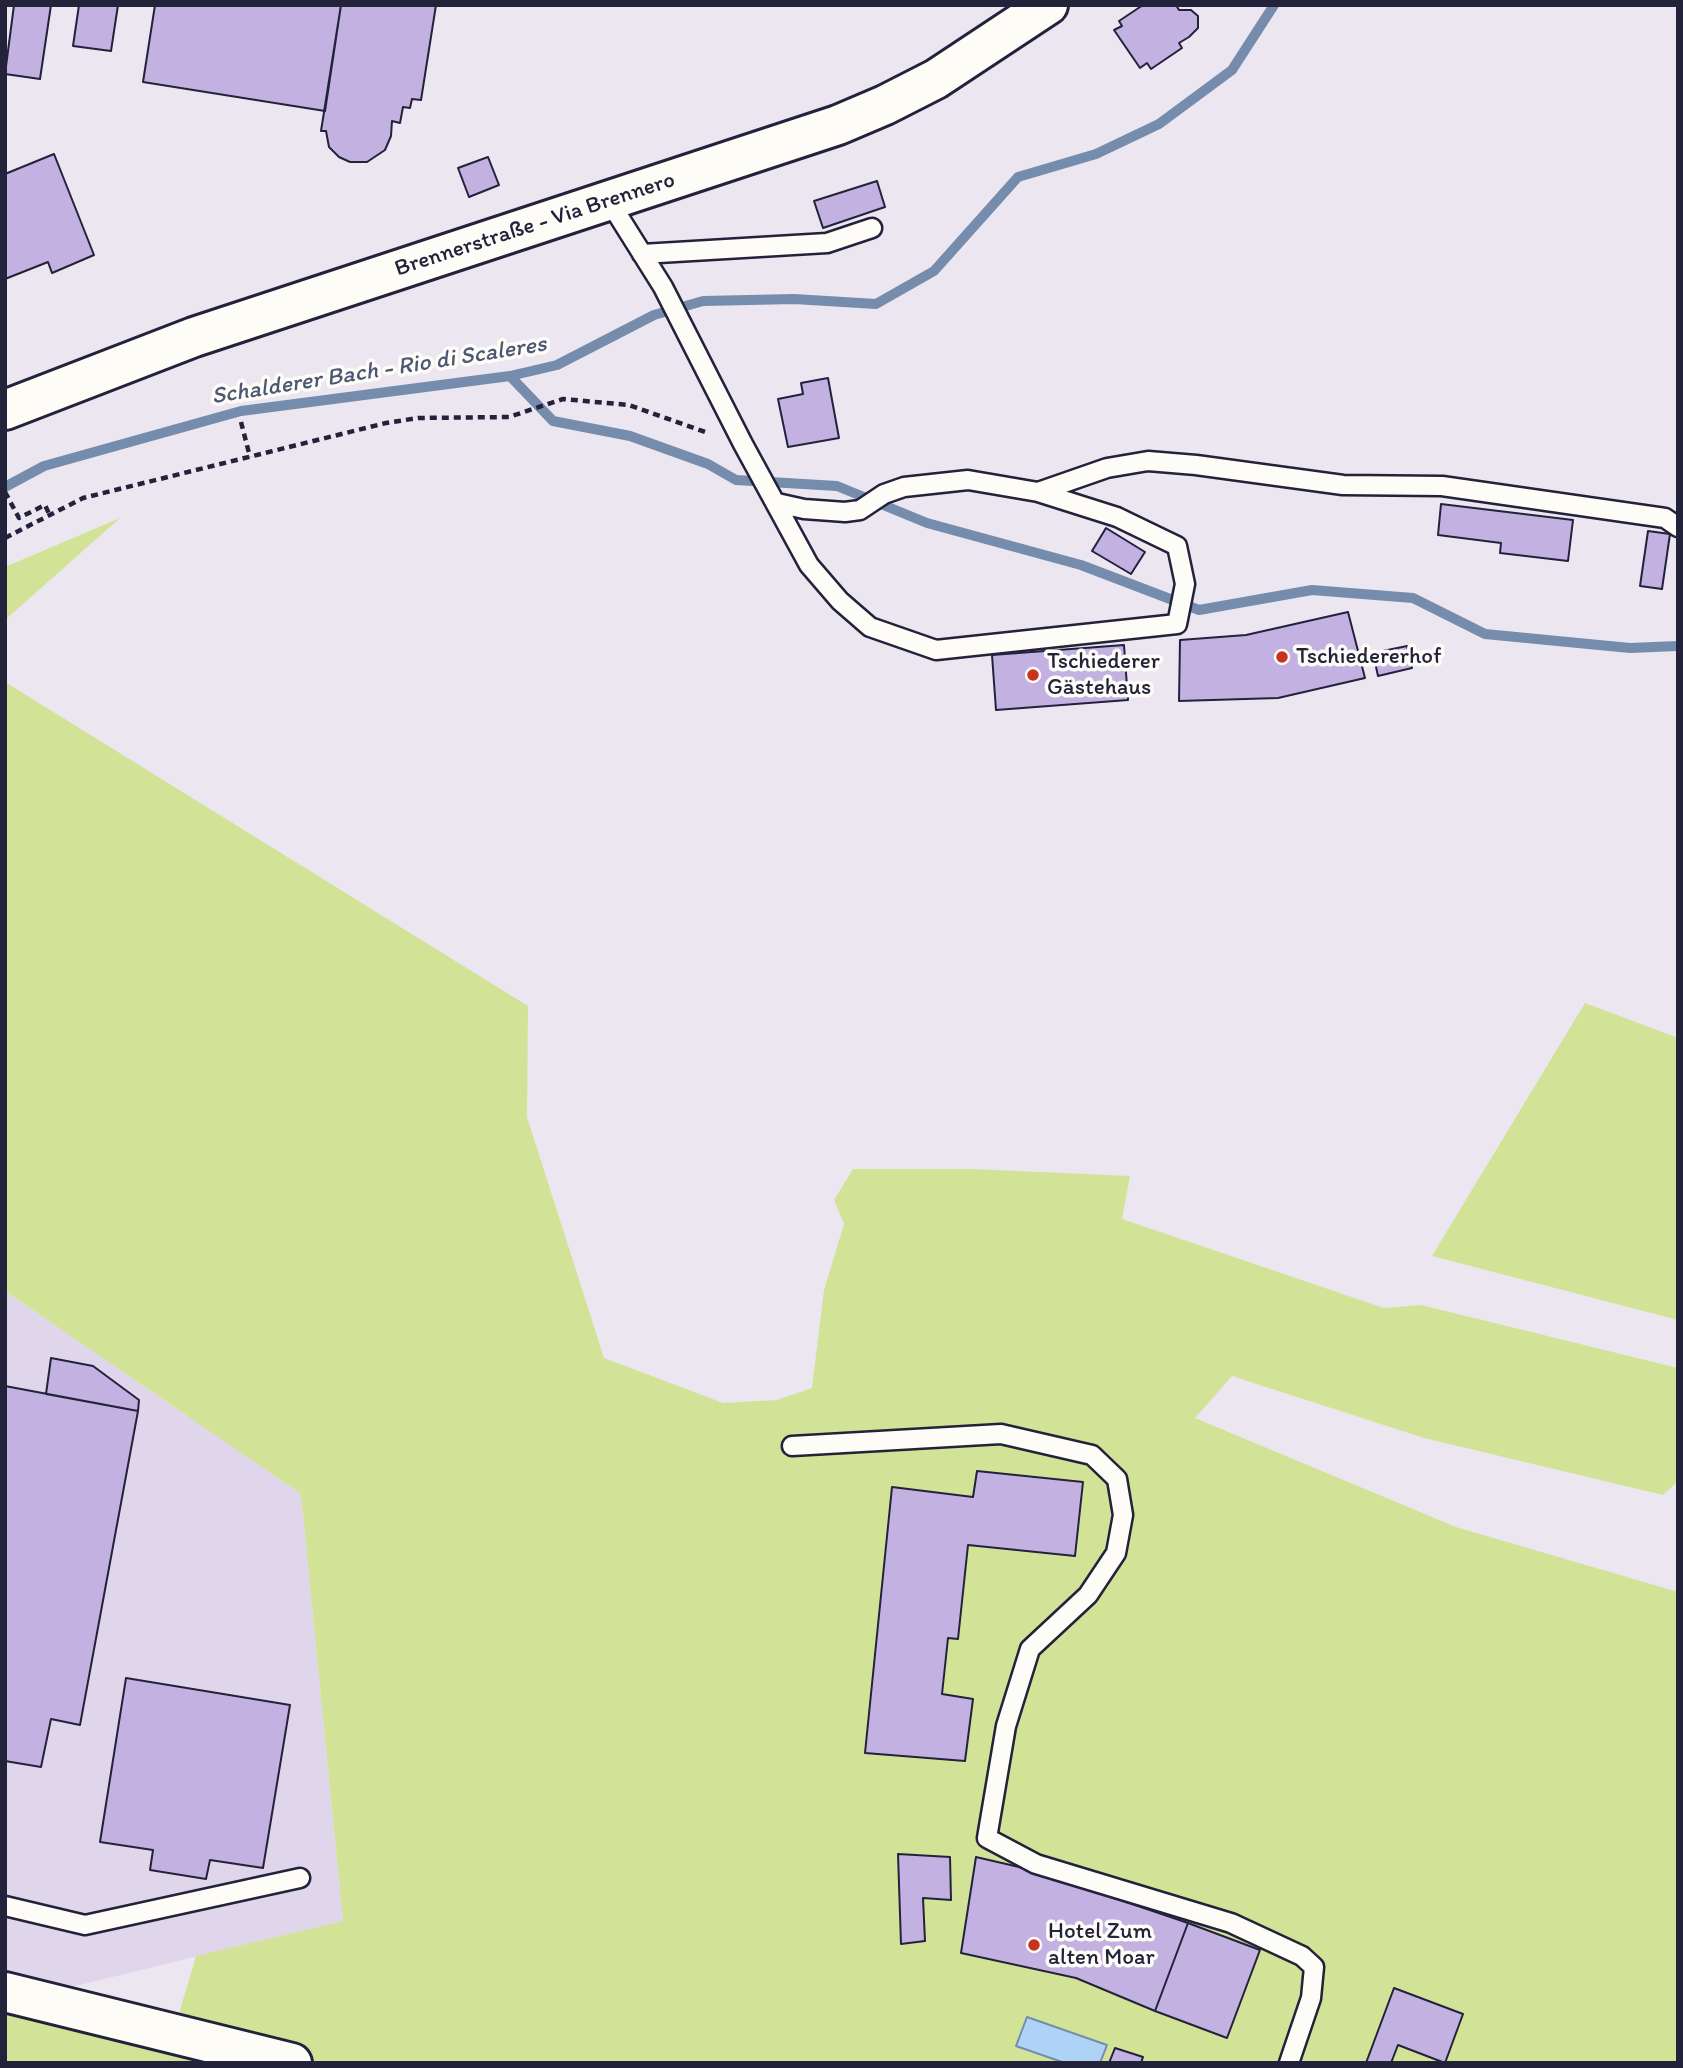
<!DOCTYPE html>
<html>
<head>
<meta charset="utf-8">
<style>
  body { margin:0 }
  #map { position:relative; width:1683px; height:2068px; overflow:hidden; background:#ece6f1; font-family:Itim,sans-serif }
  canvas { display:block }
  .frame { position:absolute; inset:0; border:7px solid #22223b; pointer-events:none }
</style>
</head>
<body>
<div id="map">
<canvas width="1683" height="2068"></canvas>
<div class="frame"></div>
</div>
<script>
const ctx = document.querySelector('canvas').getContext('2d');
ctx.lineJoin = 'round';
function fillPath(path, color) { ctx.fillStyle = color; ctx.fill(path, 'evenodd'); }
function stroke(path, color, width, dash) { ctx.strokeStyle = color; ctx.lineWidth = width; ctx.lineCap = dash ? 'butt' : 'round'; ctx.setLineDash(dash || []); ctx.stroke(path); }
function drawText(font, color, halo, rows, align = 'center') {
  ctx.font = font + ' Itim,sans-serif'; ctx.lineWidth = 7; ctx.setLineDash([]); ctx.textBaseline = 'middle'; ctx.strokeStyle = halo; ctx.fillStyle = color; for (const [text, x, y, turn = 0] of rows) {
    ctx.save(); ctx.translate(x, y); ctx.rotate((+turn || 0) * Math.PI / 180); ctx.textAlign = isNaN(turn) ? turn : align; if (halo) ctx.strokeText(text, 0, 0); ctx.fillText(text, 0, 0); ctx.restore();
  }
}
const built = new Path2D(`
  M5 1291 301 1494 343 1921 71 1987 5 1972Z`);
const green = new Path2D(`
  M120 518 5 620V567Z
  M5 682 528 1006 527 1117 604 1358 723 1403 777 1400 812 1388 824 1290 844 1224 834 1200 853 1169H972L1130 1176 1122 1219 1384 1308 1421 1305 1678 1368V1481L1663 1495 1424 1438 1232 1376 1195 1418 1456 1527 1678 1592V2063H5V1995L173 2034 196 1956 343 1921 301 1494 5 1291Z
  M1585 1003 1678 1038V1320L1432 1256Z`);
const water = new Path2D(`
  M1027 2017 1107 2045 1100 2063H1065L1016 2046Z`);
const stream = new Path2D(`
  M510 376 553 421 630 436 708 464 736 480 837 486 927 523 1081 565 1199 610 1312 590 1413 598 1485 634 1630 648 1678 646
  M5 487 44 466 241 411 510 376 557 365 654 315 703 301 794 299 876 304 934 271 1018 177 1096 154 1159 124 1232 70 1274 5`);
const building = new Path2D(`
  M14 5H51L40 79 5 74Z
  M79 5H118L111 51 73 46Z
  M155 5H341L325 111 143 82Z
  M341 5H436L421 100 412 99 410 108 403 107 400 123 392 121 391 136 385 150 367 162H350L339 157 329 147 326 131H321Z
  M1143 5H1176L1179 10H1191L1198 16V28L1189 37 1179 43 1182 48 1151 69 1147 63 1140 68 1114 30 1122 26 1119 21Z
  M54 154 94 255 52 273 48 262 5 279V174Z
  M488 157 499 185 469 197 458 168Z
  M877 181 885 207 823 228 814 201Z
  M828 378 839 438 788 447 778 399 803 394 801 383Z
  M1441 504 1573 520 1568 561 1500 553 1501 543 1438 535Z
  M1106 528 1145 552 1131 574 1092 551Z
  M1648 531 1670 534 1662 589 1640 586Z
  M1348 612 1365 678 1278 698 1179 701 1180 640 1246 635Z
  M1124 645 1128 700 996 710 992 655Z
  M1407 646 1412 668 1378 676 1373 653Z
  M51 1358 93 1366 139 1400 138 1411 46 1394Z
  M5 1386 138 1411 80 1725 51 1719 41 1767 5 1761Z
  M977 1471 1083 1482 1075 1556 968 1545 958 1639 948 1638 942 1694 973 1699 965 1761 865 1753 892 1487 973 1497Z
  M126 1678 290 1705 263 1868 210 1860 206 1879 150 1870 153 1850 100 1842Z
  M898 1854 950 1857 951 1900 923 1898 925 1941 901 1944Z
  M976 1857 1032 1870 1188 1923 1155 2011 1076 1978 961 1953Z
  M1188 1923 1260 1950 1227 2038 1155 2011Z
  M1394 1988 1463 2014 1445 2063 1398 2045 1391 2063H1366Z
  M1115 2048 1143 2057 1141 2063H1109Z`);
const path = new Path2D(`
  M241 422 250 457
  M5 492 19 518 45 505 50 516
  M5 538 83 498 386 423 418 418 509 417 563 399 629 405 705 432`);
const service = new Path2D(`
  M609 201 663 287 743 444 809 565 840 601 870 627 936 650 1177 624 1185 584 1177 546 1117 517 1038 492
  M642 254 827 243 872 228
  M777 503 804 509 845 512 860 510 884 494 904 487 968 480 1038 492 1107 468 1148 461 1196 465 1343 485 1442 486 1665 518 1678 527
  M792 1446 1001 1434 1092 1455 1117 1479 1123 1515 1116 1553 1088 1595 1030 1649 1006 1726 987 1838 1036 1864 1231 1923 1302 1956 1314 1967 1311 1998 1289 2063
  M5 1906 85 1925 300 1878`);
const tertiary = new Path2D(`
  M5 1992 292 2063`);
const secondary = new Path2D(`
  M5 410 194 337 838 125 885 105 936 79 1048 5`);
const markers = [
  [1282,657,7,"#c8321e"],
  [1033,675,7,"#c8321e"],
  [1034,1945,7,"#c8321e"]
];
const streetNames = [
  ["Brennerstraße - Via Brennero",535,225,-18]
];
const poiNames = [
  ["Tschiedererhof",1296,657],
  ["Tschiederer",1047,662],
  ["Gästehaus",1047,688],
  ["Hotel Zum",1048,1932],
  ["alten Moar",1048,1958]
];
const waterNames = [
  ["Schalderer Bach - Rio di Scaleres",379,371,-9]
];
fillPath(built, '#e0d6ec');
fillPath(green, '#d2e397');
fillPath(water, '#aed3f7');
stroke(water, '#768cac', 2);
stroke(stream, '#768cac', 10);
fillPath(building, '#c3b1e2');
stroke(building, '#22223b', 2);
stroke(service, '#22223b', 23);
stroke(tertiary, '#22223b', 44);
stroke(secondary, '#22223b', 44);
stroke(path, '#22223b', 4.5, [7, 5]);
stroke(service, '#fdfcf7', 18);
stroke(tertiary, '#fdfcf7', 38);
stroke(secondary, '#fdfcf7', 38);
for (const [x, y, r, color] of markers) { const dot = new Path2D(); dot.arc(x, y, r, 0, 2 * Math.PI); ctx.fillStyle = color; ctx.fill(dot); stroke(dot, '#fdfcf7', 2.5); }
drawText('23px', '#22223b', '#fdfcf7', streetNames);
drawText('23px', '#22223b', '#fdfcf7', poiNames, 'left');
drawText('italic 24px', '#4c5773', '#fdfcf7', waterNames);
</script>
</body>
</html>
